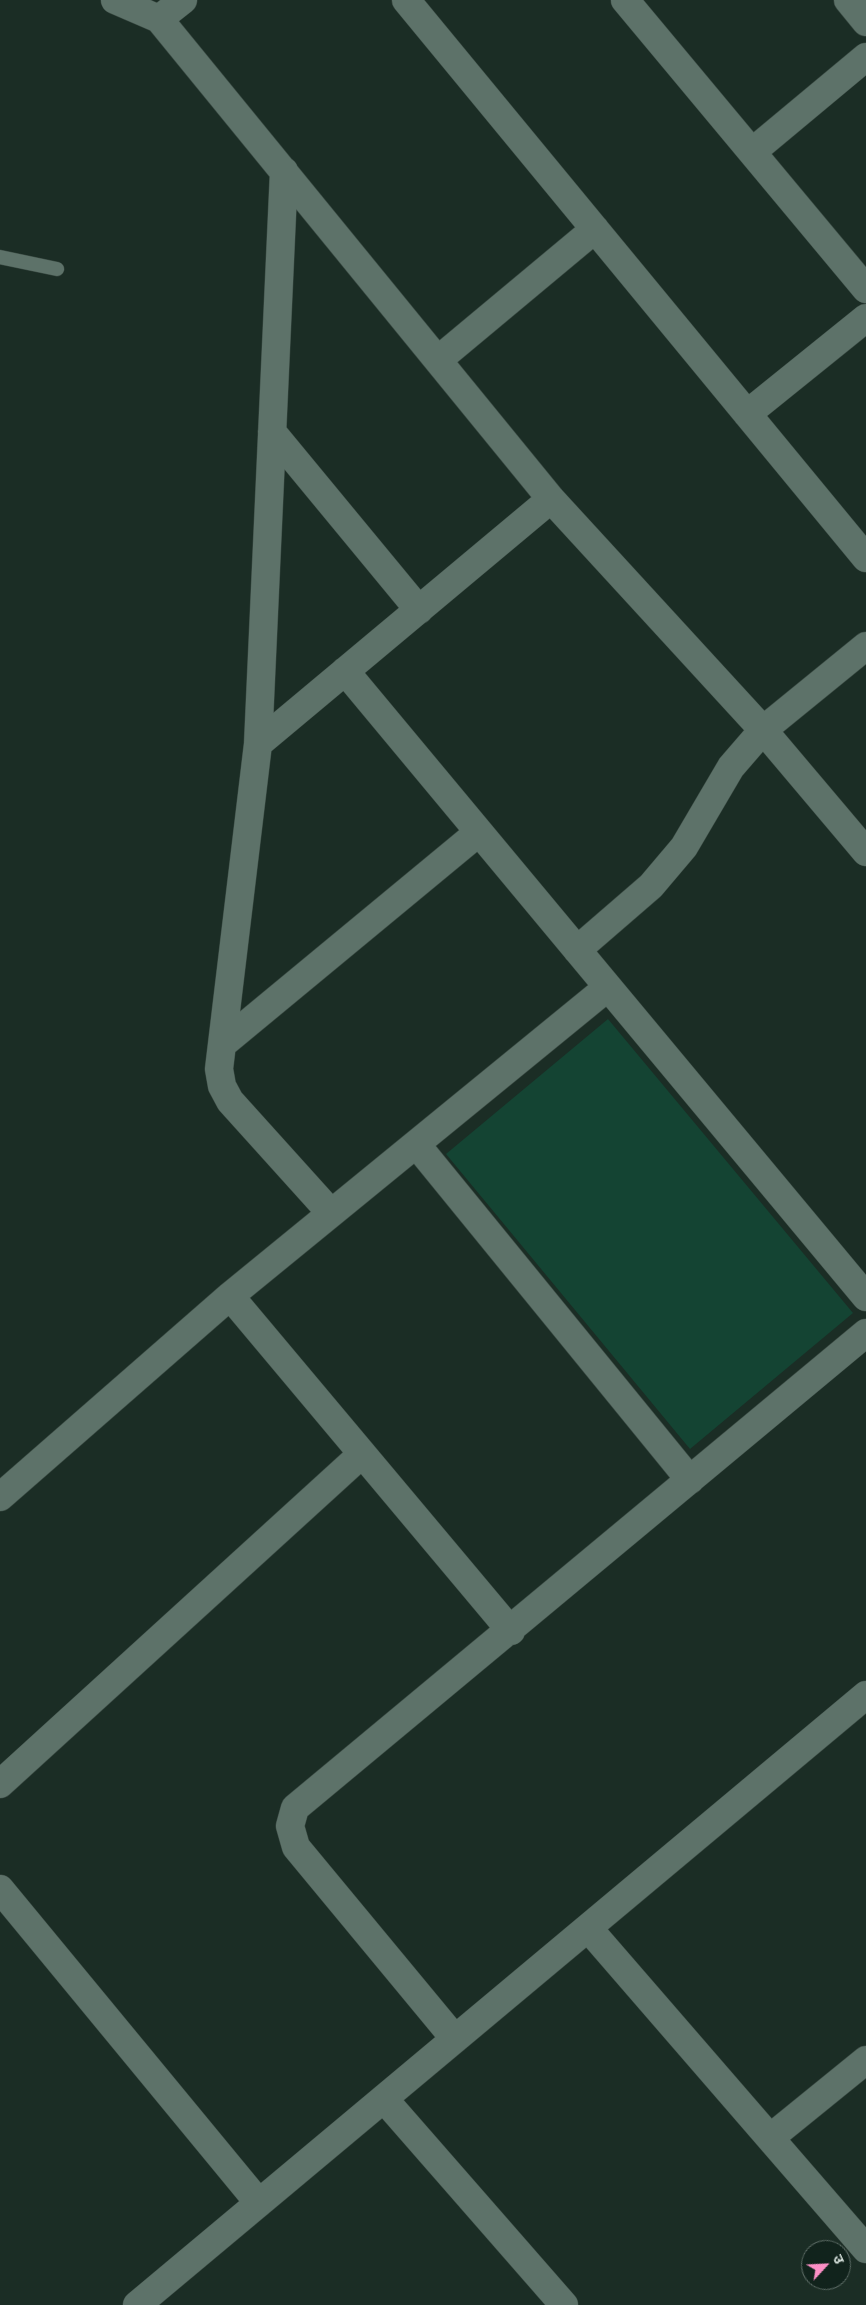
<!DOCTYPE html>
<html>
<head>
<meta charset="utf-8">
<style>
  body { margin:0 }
  #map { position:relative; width:866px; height:2305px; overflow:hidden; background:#1b2d25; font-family:Quicksand,"Noto Sans Devanagari",sans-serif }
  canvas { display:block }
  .north { position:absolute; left:801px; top:2240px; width:50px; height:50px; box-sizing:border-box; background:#11231c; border:1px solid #5f6e68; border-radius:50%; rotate:65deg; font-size:14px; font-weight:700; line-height:20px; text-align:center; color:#d4dfda }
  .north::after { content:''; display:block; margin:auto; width:18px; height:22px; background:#fb8fc5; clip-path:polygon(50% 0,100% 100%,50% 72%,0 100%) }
</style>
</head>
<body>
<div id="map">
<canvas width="866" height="2305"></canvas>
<div class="north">उ</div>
</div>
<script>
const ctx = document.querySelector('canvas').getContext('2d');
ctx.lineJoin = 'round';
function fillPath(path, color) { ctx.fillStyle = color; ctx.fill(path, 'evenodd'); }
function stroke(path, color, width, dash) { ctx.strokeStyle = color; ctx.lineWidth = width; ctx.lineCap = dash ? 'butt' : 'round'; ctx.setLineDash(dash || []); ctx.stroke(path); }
const green = new Path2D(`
  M608 1019 853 1313 690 1449 446 1154Z`);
const lane = new Path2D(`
  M0 257 57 269`);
const street = new Path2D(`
  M115 0 159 19 551 499 763 730 866 852
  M406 0 866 558
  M625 0 866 289
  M848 0 866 22
  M159 19 183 0
  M752 152 866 57
  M284 171 258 744 219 1069 222 1086 230 1101 331 1213
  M438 360 595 229
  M747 414 866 318
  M272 432 419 610
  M345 671 866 1297
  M258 744 551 499
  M577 950 651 886 684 847 731 767 763 730 866 646
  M224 1043 479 832
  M416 1144 690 1480
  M230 1296 511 1631
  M0 1497 230 1296 608 987
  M0 1784 362 1454
  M0 1889 259 2203
  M588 1928 866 2249
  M455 2039 296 1847 290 1826 295 1808 866 1333
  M384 2099 564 2305
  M770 2138 866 2060
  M137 2305 866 1695`);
fillPath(green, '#144433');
stroke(lane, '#3a4a43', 15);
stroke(street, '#3a4a43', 29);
stroke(lane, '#5d7269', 14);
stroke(street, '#5d7269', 28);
</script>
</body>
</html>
